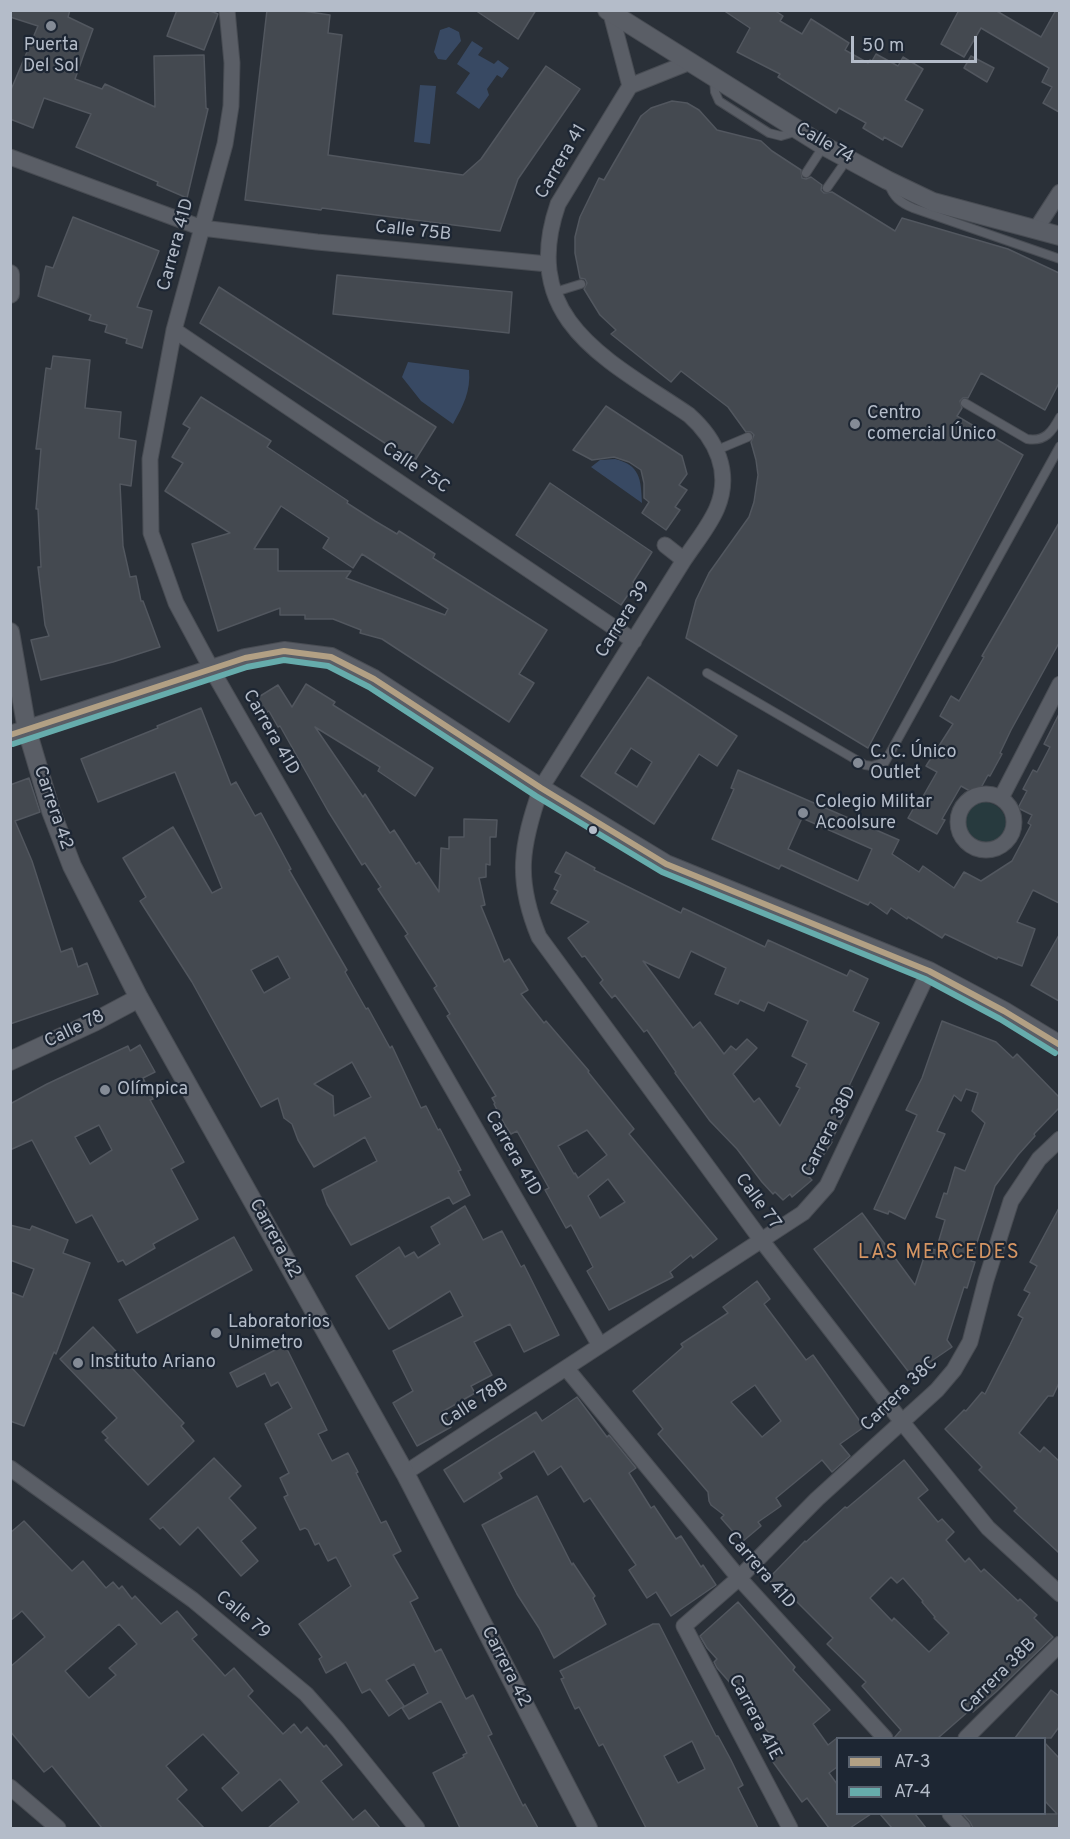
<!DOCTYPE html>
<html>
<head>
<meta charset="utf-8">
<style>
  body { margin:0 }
  #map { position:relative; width:1070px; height:1839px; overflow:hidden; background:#2a3038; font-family:Overpass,sans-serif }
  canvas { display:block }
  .frame { position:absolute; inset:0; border:12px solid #b4bcc9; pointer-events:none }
  .legend { position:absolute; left:836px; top:1737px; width:210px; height:78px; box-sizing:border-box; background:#1d2633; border:2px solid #59626f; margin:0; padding:8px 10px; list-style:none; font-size:18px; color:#b4bcc9 }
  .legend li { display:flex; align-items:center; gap:12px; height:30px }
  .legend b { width:30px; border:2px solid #59626f }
  .scale { position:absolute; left:851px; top:36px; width:126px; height:27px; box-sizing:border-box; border:3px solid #b4bcc9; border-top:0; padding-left:8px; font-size:18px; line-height:21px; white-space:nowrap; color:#b4bcc9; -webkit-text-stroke:4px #1d2633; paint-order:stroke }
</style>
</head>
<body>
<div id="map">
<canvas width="1070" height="1839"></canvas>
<div class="frame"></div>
<ul class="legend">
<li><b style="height:8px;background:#b2a084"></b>A7-3</li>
<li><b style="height:8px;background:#66acac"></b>A7-4</li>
</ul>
<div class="scale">50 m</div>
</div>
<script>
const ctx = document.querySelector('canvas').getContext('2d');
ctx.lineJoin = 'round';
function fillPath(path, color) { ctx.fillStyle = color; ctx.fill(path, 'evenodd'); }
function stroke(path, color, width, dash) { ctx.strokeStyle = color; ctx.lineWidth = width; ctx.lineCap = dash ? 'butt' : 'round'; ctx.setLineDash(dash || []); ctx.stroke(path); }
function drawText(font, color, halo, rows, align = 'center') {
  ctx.font = font + ' Overpass,sans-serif'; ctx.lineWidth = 4.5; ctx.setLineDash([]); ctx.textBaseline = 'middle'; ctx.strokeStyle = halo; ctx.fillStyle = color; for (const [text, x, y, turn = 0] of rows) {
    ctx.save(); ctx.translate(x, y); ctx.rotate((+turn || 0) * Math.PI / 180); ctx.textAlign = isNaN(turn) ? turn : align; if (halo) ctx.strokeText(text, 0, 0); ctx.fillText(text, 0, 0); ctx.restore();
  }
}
const green = new Path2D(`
  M962 824a22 22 0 1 1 44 0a22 22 0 1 1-44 0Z`);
const water = new Path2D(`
  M449 27 459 32 461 41 446 60 438 59 434 52 440 30Z
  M472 41 483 48 478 55 494 64 498 60 509 68 502 78 497 75 487 89 489 95 479 109 456 93 470 73 457 64Z
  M420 85 436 86 430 144 414 142Z
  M408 362 469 370C471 391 463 406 453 424L421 401 402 377Z
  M615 459C640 465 641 479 642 503L591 467 600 460Z`);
const building = new Path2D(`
  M10 10H70L68 17 93 29 75 79 102 89 105 84 155 107 154 56 204 55 206 108 208 109 187 198 157 185 158 182 76 147 91 114 44 98 33 128 10 119V92L38 26 10 17Z
  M177 10H208L218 14 204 50 167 36Z
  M267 10H296L330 15 328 33 342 35 328 155 463 175 481 159 546 66 580 89 518 179 500 231 322 208 321 210 245 200Z
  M475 10H536L518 39Z
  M723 10H774L783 16 780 21 802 34 811 19 849 43 845 50 868 63 870 60 872 61 876 54 898 66 903 57 923 69 905 100 923 110 902 147 884 137 883 140 863 128 866 123 839 108 836 113 778 77 780 74 737 52 750 28Z
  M959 10H995L1041 37 1056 10H1059V112L1043 103 1052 87 1042 82 1049 68 981 28 964 57 941 44Z
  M971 56 994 68 987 82 964 68Z
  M672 101 687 103 699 110 717 130 761 141 772 151 801 170 802 178 806 179 811 177 822 185 821 190 824 193 832 192 895 231 902 218 1008 249 1059 273V383L1045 410 981 373 968 398H963L960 401 962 408 957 416 1023 455 868 748 686 638 696 600 709 573 749 517 754 502 758 475 756 460 751 442 754 435 751 432H746L728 407 681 371 671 382 611 334 616 330 600 315 584 289 587 283 585 279 580 278 575 253V237L580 217 599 178 604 180 641 116 651 108Z
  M73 217 159 251 137 307 152 311 142 348 126 343 127 339 105 332 107 325 89 320 91 315 38 296 46 266 53 268Z
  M337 275 512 292 509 333 333 314Z
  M219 287 436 427 414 462 200 323Z
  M53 356 90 360 85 408 121 412 119 438 136 441 131 486 120 484 123 546 130 577 136 576 141 601H143L160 647 113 662 41 680 31 640 49 636 45 625 38 567H41L38 509H36L41 449H36L46 368 51 369Z
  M201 397 271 441 267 447 348 501 347 503 375 521 397 534 399 531 435 554 433 558 547 630 519 674 534 683 509 722 382 639 360 633 361 630 333 619H305V615H280V608L218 631 192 544 230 533 165 491 183 463 172 457 190 428 183 424ZM281 506 329 538 323 548 353 568 362 554 448 609 445 615 346 578 351 571H278V549H254Z
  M606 406 682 456 687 474 679 485 687 490 675 507 680 510 666 530 642 513 649 502 644 498V483L641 470 629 462 614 457 592 460 573 450Z
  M550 483 652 552 633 582 636 583 621 605 516 535Z
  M1059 523V643L1011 730 1000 753 1002 754 990 776 988 775 977 795 961 786 942 819 945 820 937 834 908 818 916 804 918 805 937 772 926 766 953 724 940 716 951 696 959 701 984 657 982 656Z
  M648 677 737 736 717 766 699 754 654 824 581 776ZM631 748 652 762 637 787 615 773Z
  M306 684 335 702 333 705 433 768 415 796 378 771 380 767 315 727 363 797 365 794 390 833 394 830 416 864 419 862 439 892 441 848 449 849V837H464V819L497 820 496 837H490V865L486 864V877L479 878 485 905 481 906 504 962 509 959 528 990 521 994 544 1023 546 1021 589 1071 588 1072 634 1129 629 1134 717 1239 693 1258 691 1255 670 1272 673 1277 609 1310 587 1271 593 1267 588 1257 571 1225 566 1228 545 1190 549 1188 517 1131 511 1134 505 1125 494 1104 495 1103 492 1098 496 1096 447 1016 450 1014 434 988 437 986 405 936 408 934 378 889 381 887 365 863 362 865 328 811 280 726 278 727 269 711 266 713 257 698 278 685 292 707ZM587 1130 607 1155 578 1178 575 1173 574 1174 558 1146ZM608 1179 625 1202 600 1218 588 1196Z
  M201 708 231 785 236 782 255 816 261 813 291 869 289 870 347 970 345 972 366 1009 368 1008 390 1048 392 1046 421 1108 426 1106 438 1130 440 1129 461 1170 458 1171 470 1195 453 1204 449 1197 351 1245 327 1204 322 1190 377 1161 365 1137 314 1167 298 1140 292 1124 284 1118 278 1098 261 1107 192 982 140 901 146 897 123 858 173 827 212 893 222 888 175 772 98 802 81 759 158 728 157 726ZM278 956 290 978 264 993 251 970ZM352 1062 371 1097 334 1116 333 1096 314 1084Z
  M1059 714V903L1033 890 1017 922 1035 929 1022 966 998 957 997 959 945 934 942 938 908 917 907 919 891 908 887 914 870 902 868 905 781 865 779 869 712 839 734 789 731 788 738 770 899 840 892 854 919 872 923 866 954 888 964 872 981 881 1012 861 1031 825 1028 823 1032 815 1018 808 1027 791 1023 789 1033 770 1037 772 1050 747 1044 744ZM802 818 872 849 858 881 788 849Z
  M29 778 40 812 15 821 32 861 61 952 72 948 78 967 87 963 98 994 10 1024V785Z
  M566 852 595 868 594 870 681 913 683 908 765 947 768 940 847 976 850 970 868 979 853 1011 879 1023 849 1086 852 1087 840 1112 845 1115 831 1141 832 1142 809 1177 812 1180 792 1197 790 1194 783 1200 775 1192 773 1194 762 1182 737 1149 710 1121 675 1073 676 1072 647 1030 644 1032 615 995 612 998 600 983 603 980 585 956 582 957 568 938 589 922 551 903 558 891 554 889 561 875 555 872ZM691 951 726 968 715 994 738 1004 740 1000 764 1011 768 1002 808 1021 792 1056 807 1064 796 1086 800 1088 780 1126 759 1098 754 1102 733 1074 757 1048 747 1039 736 1050 731 1046 724 1054 700 1022 693 1028 643 961 679 978Z
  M1059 935V1001L1031 985Z
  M942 1021 996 1042 1013 1058 1017 1054 1059 1097V1108L1034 1134 1035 1136 1018 1155 995 1186 971 1261 975 1262 967 1288 964 1287 947 1340 952 1347 911 1375 814 1249 862 1213 915 1285 927 1248 936 1250 945 1220 936 1217 944 1193 947 1194 955 1167 965 1171 985 1123 972 1111 978 1093 966 1089 961 1101 954 1095 937 1131 945 1134 905 1219 889 1211 888 1214 874 1209 917 1115 906 1110 922 1078Z
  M140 1045 155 1072 143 1078 153 1099 150 1100 184 1162 171 1169 198 1219 153 1244 155 1248 126 1265 123 1260 118 1262 92 1215 76 1223 32 1140 10 1150V1104L47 1084 128 1046 130 1051ZM99 1125 112 1150 90 1164 75 1137Z
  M465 1206 483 1240 502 1231 521 1267 524 1265 559 1335 524 1352 510 1324 474 1342 492 1375 471 1386 475 1393 442 1412 451 1427 417 1446 393 1403 413 1391 393 1351 463 1316 450 1291 389 1329 356 1276 399 1247 405 1257 414 1252 418 1258 440 1244 431 1227Z
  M1059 1208V1383L1053 1396H1048L1019 1433 1040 1452 1044 1447 1059 1461V1553L1014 1511 1017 1508 979 1470 982 1467 945 1429 964 1410 966 1411 982 1392 985 1394 1010 1345 1023 1318 1018 1315 1030 1293 1024 1290 1037 1266 1030 1262Z
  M10 1225 30 1230 32 1226 68 1240 63 1253 90 1263 56 1354 54 1352 24 1426 10 1421V1292L23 1297 34 1269 10 1260Z
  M234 1237 252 1270 137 1333 119 1300Z
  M757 1281 770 1299 764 1304 806 1360 813 1355 864 1427 840 1444 850 1456 832 1472 822 1460 776 1498 781 1506 758 1522 761 1526 742 1542 721 1518 724 1515 711 1505 709 1501 708 1492 658 1434 663 1429 633 1391 683 1347 681 1344 728 1313 723 1307ZM755 1385 781 1421 762 1437 731 1402Z
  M93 1327 184 1423 181 1426 194 1441 148 1485 105 1440 108 1438 102 1432 117 1418 60 1359Z
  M285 1345 327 1430 318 1434 332 1461 348 1453 358 1472 356 1473 381 1523 386 1521 401 1551 393 1555 418 1598 410 1602 435 1652 441 1649 466 1699 473 1695 492 1734 488 1736 523 1806 525 1804 538 1828H460L433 1773 464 1757 463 1755 467 1753 441 1701 409 1719 402 1708 428 1693 414 1664 386 1680 404 1706 389 1716 370 1689 362 1693 346 1662 326 1673 319 1659 322 1657 299 1624 351 1586 336 1557 328 1561 319 1543 315 1545 308 1530 305 1528 300 1530 284 1497 288 1495 280 1478 289 1473 265 1424 292 1408 278 1382 271 1386 265 1373 237 1387 230 1373Z
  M577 1397 607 1437 609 1435 636 1468 629 1473 651 1508 654 1506 676 1539 681 1536 701 1567 703 1565 716 1585 671 1616 656 1592 647 1598 629 1570 636 1565 590 1498 584 1502 561 1466 548 1475 534 1451 499 1473 502 1478 464 1502 444 1470 536 1412 542 1421Z
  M214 1458 241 1486 229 1498 256 1528 241 1541 258 1561 241 1576 198 1527 180 1545 163 1527 160 1529 150 1519Z
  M904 1460 928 1490 918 1498 938 1522 942 1519 954 1532 946 1540 965 1562 969 1558 981 1572 984 1569 1018 1601 1020 1599 1037 1615 1034 1618 1053 1637 996 1692 973 1712 970 1710 938 1738H894L901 1730 862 1686 866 1682 827 1644 833 1638 789 1594 786 1597 768 1579 805 1541 806 1542 845 1507 847 1508ZM891 1577 897 1583 903 1578 923 1601 922 1602 935 1617 934 1618 949 1633 929 1652 894 1618 892 1621 870 1598Z
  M537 1496 572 1565 573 1563 595 1596 593 1598 606 1624 554 1658 539 1628 517 1594 482 1525Z
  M24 1521 72 1571 83 1561 106 1588 113 1582 119 1589 122 1586 132 1599 135 1596 161 1624 177 1611 197 1635 192 1639 225 1676 234 1668 253 1691 248 1696 283 1734 294 1724 301 1733 307 1727 324 1747 326 1745 342 1765 321 1781 353 1820 365 1810 380 1828H268L299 1802 280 1779 242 1811 222 1788 239 1773 203 1734 166 1766 187 1790 177 1799 204 1828H102L52 1766 44 1772 10 1731V1667L45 1637 22 1611 10 1621V1533ZM119 1624 137 1644 109 1668 116 1675 89 1698 65 1671Z
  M738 1602 795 1667 793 1670 830 1710 813 1724 828 1745 837 1738V1767L829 1773 837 1784V1814H871L850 1828H829L807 1798 802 1802 773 1762 776 1759 761 1739 769 1733 737 1696 740 1694 717 1668 714 1662 717 1659 707 1648 700 1636Z
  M653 1624H659L716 1736H718L731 1760 743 1785 738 1788 758 1828H646L603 1744 599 1746 579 1707 575 1709 561 1679 564 1678 560 1671ZM692 1741 705 1769 678 1783 664 1756Z
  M1051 1690 1059 1696V1727L1051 1738H1015Z
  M1044 1742 1059 1758V1828H973L970 1822 963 1814H1057L1044 1800Z
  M880 1814H915L926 1828H892Z`);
const service = new Path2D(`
  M714 80 715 92 719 101 769 133 781 136 798 131
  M806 173 823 147
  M889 184C893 197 901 203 913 208L1060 259
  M827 188 848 158
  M555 292 581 284
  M965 403 1027 439C1045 442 1052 432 1060 417
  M717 450 748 437
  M707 673 865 765 872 766 885 762 1060 446`);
const minor = new Path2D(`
  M227 10 232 63 231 106 225 144 174 330 150 459 151 533 176 603 212 670 599 1344
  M610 10 630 86
  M690 62 630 86 558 204C518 320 608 360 689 415 716 439 732 472 717 508 709 527 695 543 684 560L541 788C521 846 515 879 539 937L762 1241 902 1422 988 1528 1060 1594
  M10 157 202 228 317 242 548 264
  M1036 229 1060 192
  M174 330 634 641
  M665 545 684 560
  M958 822a28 28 0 1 1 56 0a28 28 0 1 1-56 0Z
  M1001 798 1060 684
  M566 1368 739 1578 885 1738
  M10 1468 193 1600 306 1694 338 1730 417 1828
  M405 1473 803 1213 827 1186 929 971
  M966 1738 1060 1644
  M10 1787 58 1828
  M950 1814 963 1828
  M790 1828 684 1626 739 1578 817 1499 937 1390 954 1370 970 1342 986 1280 1011 1201 1039 1159 1060 1139`);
const tertiary = new Path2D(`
  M607 10 824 146 887 180 933 202 1060 236
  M10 274V294
  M10 632 27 730 51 811 72 866 139 998 405 1473 588 1828
  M10 735 245 658 284 651 331 657 374 679 541 788 666 864 929 971 1004 1011 1060 1045
  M10 1061 94 1022 139 998`);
const bus1 = new Path2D(`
  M10 735 245 658 284 651 331 657 374 679 541 788 666 864 929 971 1004 1011 1060 1045`);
const bus2 = new Path2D(`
  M13 744 247 667 284 660 328 666 369 687 536 796 662 872 925 979 1000 1019 1055 1053`);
const markers = [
  [51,26,6,"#848b96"],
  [855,424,6,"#848b96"],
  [858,763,6,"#848b96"],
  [803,813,6,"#848b96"],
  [593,830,5,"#b4bcc9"],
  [105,1090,6,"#848b96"],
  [216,1333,6,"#848b96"],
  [78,1363,6,"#848b96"]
];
const poiNames = [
  ["Puerta",51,46,"center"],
  ["Del Sol",51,67,"center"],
  ["Centro",867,414],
  ["comercial Único",867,435],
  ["C. C. Único",870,753],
  ["Outlet",870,774],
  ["Colegio Militar",815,803],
  ["Acoolsure",815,824],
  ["Olímpica",117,1090],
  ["Laboratorios",228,1323],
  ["Unimetro",228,1344],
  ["Instituto Ariano",90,1363]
];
const streetNames = [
  ["Calle 74",824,144,30],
  ["Carrera 41",562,162,-60],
  ["Calle 75B",413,232,6],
  ["Carrera 41D",177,245,-75],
  ["Calle 75C",415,469,34],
  ["Carrera 39",624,620,-58],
  ["Carrera 41D",270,733,60],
  ["Carrera 42",52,808,71],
  ["Calle 78",75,1030,-26],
  ["Carrera 38D",830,1132,-63],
  ["Carrera 41D",512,1154,60],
  ["Calle 77",757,1202,54],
  ["Carrera 42",274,1239,61],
  ["Carrera 38C",900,1395,-44],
  ["Calle 78B",475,1404,-33],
  ["Carrera 41D",760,1571,49],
  ["Calle 79",242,1616,40],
  ["Carrera 42",505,1667,63],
  ["Carrera 38B",999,1677,-45],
  ["Carrera 41E",754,1718,62]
];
const neighbourhoodNames = [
  ["LAS MERCEDES",939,1254]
];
fillPath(green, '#273a3e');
fillPath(water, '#384963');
fillPath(building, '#444950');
stroke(building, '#52575f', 1.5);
stroke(service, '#484c53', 10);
stroke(minor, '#484c53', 17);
stroke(tertiary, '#484c53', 20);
stroke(service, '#5a5e66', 8);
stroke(minor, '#5a5e66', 15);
stroke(tertiary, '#5a5e66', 18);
stroke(bus1, '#b2a084', 6);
stroke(bus2, '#66acac', 6);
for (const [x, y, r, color] of markers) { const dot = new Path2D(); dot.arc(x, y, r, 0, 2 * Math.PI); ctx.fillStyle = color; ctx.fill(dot); stroke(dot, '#1d2633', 2); }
drawText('18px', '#b4bcc9', '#1d2633', poiNames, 'left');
drawText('18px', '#b4bcc9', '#1d2633', streetNames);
ctx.letterSpacing = '1.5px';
drawText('20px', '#d59563', '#1d2633', neighbourhoodNames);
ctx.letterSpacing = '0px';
</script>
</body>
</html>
